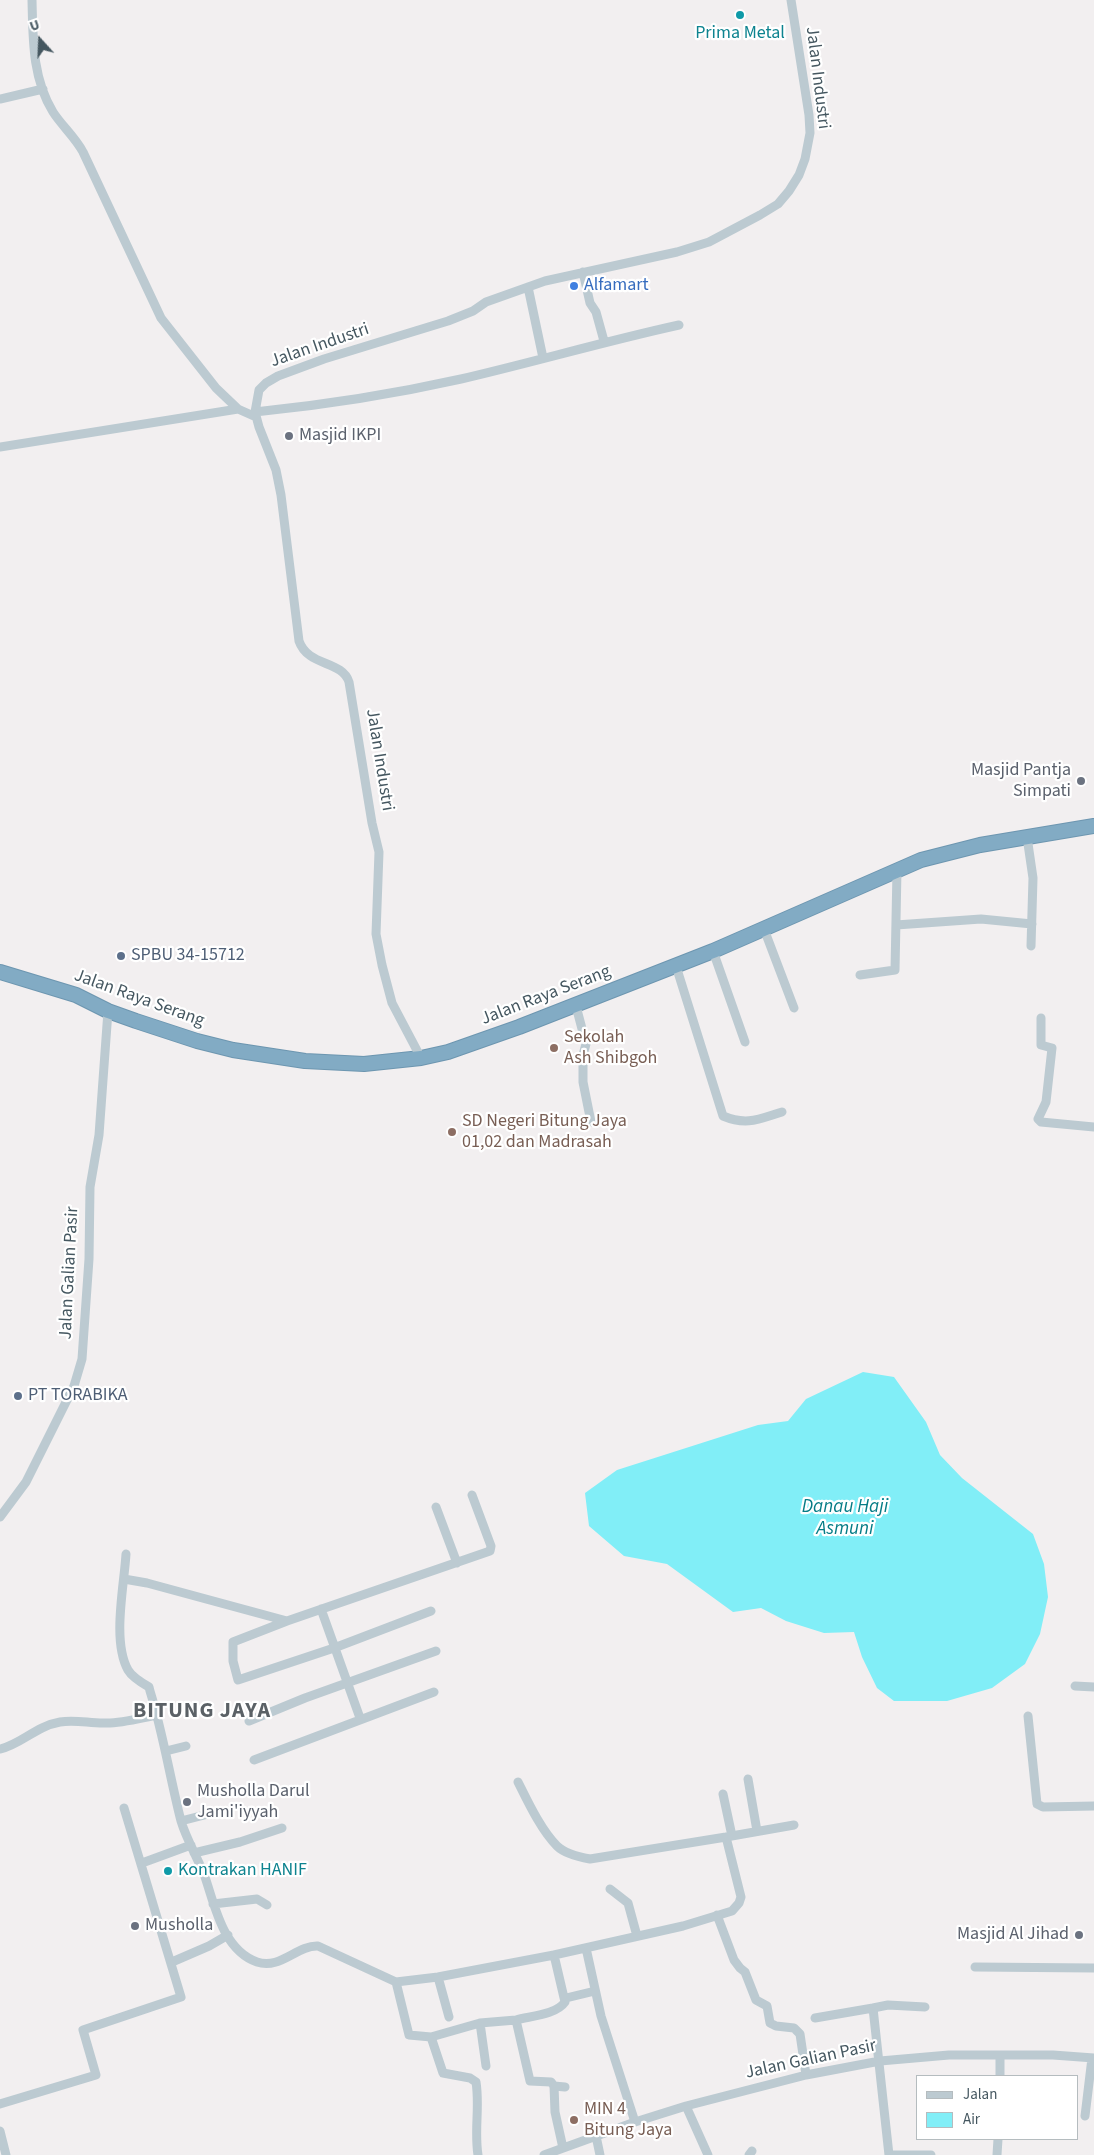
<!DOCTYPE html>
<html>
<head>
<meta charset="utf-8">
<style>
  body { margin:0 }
  #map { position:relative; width:1094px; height:2155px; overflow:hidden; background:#f2eff0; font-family:"Source Sans 3",sans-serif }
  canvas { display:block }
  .legend { position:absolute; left:916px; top:2075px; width:162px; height:65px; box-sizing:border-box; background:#fff; border:1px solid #b5bcbf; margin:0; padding:6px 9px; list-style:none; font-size:15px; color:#455760 }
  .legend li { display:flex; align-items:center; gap:10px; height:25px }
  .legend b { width:25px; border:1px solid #b5bcbf }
  .north { position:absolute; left:15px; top:15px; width:50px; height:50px; -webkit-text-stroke:4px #fff; paint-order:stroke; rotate:340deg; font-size:14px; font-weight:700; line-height:20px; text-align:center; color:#455760 }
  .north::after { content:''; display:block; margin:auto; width:18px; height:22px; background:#455760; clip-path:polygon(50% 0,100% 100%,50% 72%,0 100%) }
</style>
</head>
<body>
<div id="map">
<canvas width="1094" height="2155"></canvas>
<ul class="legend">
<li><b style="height:6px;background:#bccad1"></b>Jalan</li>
<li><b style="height:14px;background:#81eef7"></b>Air</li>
</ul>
<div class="north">U</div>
</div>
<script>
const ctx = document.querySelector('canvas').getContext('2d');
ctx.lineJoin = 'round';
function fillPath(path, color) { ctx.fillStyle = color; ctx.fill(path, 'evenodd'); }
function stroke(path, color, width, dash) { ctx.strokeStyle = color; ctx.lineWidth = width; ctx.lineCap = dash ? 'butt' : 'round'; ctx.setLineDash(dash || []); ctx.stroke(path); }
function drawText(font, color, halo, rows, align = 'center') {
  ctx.font = font + ' "Source Sans 3",sans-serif'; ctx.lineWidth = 4.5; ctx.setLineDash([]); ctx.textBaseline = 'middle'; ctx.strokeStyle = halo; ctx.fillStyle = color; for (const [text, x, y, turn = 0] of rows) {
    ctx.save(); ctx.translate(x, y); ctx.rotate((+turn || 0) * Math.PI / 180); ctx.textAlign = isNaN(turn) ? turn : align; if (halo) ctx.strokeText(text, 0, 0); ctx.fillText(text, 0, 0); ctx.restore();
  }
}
const water = new Path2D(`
  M863 1372 894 1377 926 1422 940 1455 962 1478 1033 1534 1044 1564 1048 1597 1040 1634 1025 1664 992 1688 947 1701H894L877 1688 862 1657 854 1632 824 1633 786 1621 761 1608 733 1612 667 1564 624 1556 589 1526 585 1493 617 1470 758 1425 788 1421 806 1399Z`);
const minor = new Path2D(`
  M32 0C33 38 32 78 53 112 62 126 75 137 83 152L161 318 216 388 238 409 256 417
  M0 99 43 89
  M583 272 590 303 596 312 604 341
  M528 287 543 358
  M255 412C324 405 394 394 461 379 534 362 606 341 679 325
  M0 447 238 409
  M1027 837 1033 878 1031 946
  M896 925 981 919 1032 924
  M764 929 794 1008
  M713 951 745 1042
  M676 966 723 1116C747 1126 759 1119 782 1112
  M860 975 895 970 897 870
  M576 1006 586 1044 583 1055V1082L591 1122
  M1041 1018V1045L1052 1048 1046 1102 1038 1119 1041 1122 1094 1127
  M421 1058 392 1003 382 965 376 934 379 852 372 823 349 682C342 660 308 667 299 641L281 495 276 470 259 427 255 412 259 390 266 383 278 376 324 359 448 321 473 311 486 302 545 281 677 252 709 242 760 215 778 204 789 191 799 175 805 159 810 133 809 115 791 0
  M436 1507 457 1563
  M0 1517 26 1482 74 1386 82 1359 89 1259 90 1187 99 1135 108 1011
  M126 1554C124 1587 112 1641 128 1670 132 1677 142 1683 149 1687L150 1691C163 1733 170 1778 181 1821 187 1841 198 1858 205 1877 215 1906 223 1950 257 1962 280 1970 297 1945 318 1946L396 1982 409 2035 431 2037 443 2073 470 2078 476 2082C480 2107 474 2130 478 2155
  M124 1579 147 1583 287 1621 490 1551 491 1546 472 1495
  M321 1609 360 1718
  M287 1621 233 1642V1661L238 1680 334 1648 431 1611
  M1075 1686 1094 1687
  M1028 1716 1037 1804 1043 1807 1094 1806
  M249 1721 305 1698 436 1651
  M0 1749C20 1745 36 1726 60 1722 76 1719 91 1724 107 1723 123 1723 141 1718 157 1715
  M166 1751 186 1746
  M254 1760 434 1692
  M748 1779 757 1831
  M518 1782C528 1802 541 1830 557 1846 565 1854 579 1857 590 1859L726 1837
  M723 1794 732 1836
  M181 1821 216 1812
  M194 1853 240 1842 282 1828
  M142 1863 191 1845
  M610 1889 628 1903 637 1936
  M213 1904 257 1899 267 1905
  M717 1915 734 1960 740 1968 745 1972 756 2000 767 2006 770 2023 776 2026 794 2028 800 2034 806 2075
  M586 1948 601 2016 635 2122
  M172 1962 209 1946 228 1935
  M975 1967 1094 1968
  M438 1977 449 2017
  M396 1982 438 1977 554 1955 683 1926 732 1911 739 1903 741 1897 726 1837 794 1825
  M566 1998 595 1991
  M873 2008 888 2005 925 2007
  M815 2018 873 2008 889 2155
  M516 2020C530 2016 556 2015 565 2002L554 1955
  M480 2023 486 2066
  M431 2037 480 2023 516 2020 530 2081 551 2082 554 2086 555 2112 563 2148
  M1000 2076V2055
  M554 2086 565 2087
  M0 2104 96 2075 83 2030 181 1997 124 1808
  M686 2106 708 2155
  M1085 2116 1092 2058
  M0 2131 6 2155
  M596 2136 600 2155
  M544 2155 635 2122 686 2106 806 2075 880 2061 949 2055H1053L1094 2058
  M749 2155 752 2151
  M889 2155H931
  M997 2155 998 2139`);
const highway = new Path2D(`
  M0 972 76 995 108 1011 136 1021 197 1041 233 1050 305 1061 364 1064 421 1058 448 1052 519 1027 713 951 921 860 980 845 1094 826`);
const markers = [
  [740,15,5,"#0f9aa8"],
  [574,286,5,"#3f7fe0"],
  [289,436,5,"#6b7280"],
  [1081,781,5,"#6b7280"],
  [121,956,5,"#5c6f8a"],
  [554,1048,5,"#8d6e63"],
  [452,1132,5,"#8d6e63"],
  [18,1396,5,"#5c6f8a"],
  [187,1802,5,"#6b7280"],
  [168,1871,5,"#0f9aa8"],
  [135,1926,5,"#6b7280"],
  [1079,1935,5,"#6b7280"],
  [574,2120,5,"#8d6e63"]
];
const cultureNames = [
  ["Prima Metal",740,34],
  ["Kontrakan HANIF",178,1871,"left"]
];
const streetNames = [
  ["Jalan Industri",817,78,83],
  ["Jalan Industri",320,346,-19],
  ["Jalan Industri",379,760,81],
  ["Jalan Raya Serang",546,996,-21],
  ["Jalan Raya Serang",139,999,20],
  ["Jalan Galian Pasir",70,1273,-87],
  ["Jalan Galian Pasir",811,2060,-12]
];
const shopNames = [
  ["Alfamart",584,286]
];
const worshipNames = [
  ["Masjid IKPI",299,436],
  ["Masjid Pantja",1071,771,"right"],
  ["Simpati",1071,792,"right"],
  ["Musholla Darul",197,1792],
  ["Jami'iyyah",197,1813],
  ["Musholla",145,1926],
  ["Masjid Al Jihad",1069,1935,"right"]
];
const serviceNames = [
  ["SPBU 34-15712",131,956],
  ["PT TORABIKA",28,1396]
];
const educationNames = [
  ["Sekolah",564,1038],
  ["Ash Shibgoh",564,1059],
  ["SD Negeri Bitung Jaya",462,1122],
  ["01,02 dan Madrasah",462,1143],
  ["MIN 4",584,2110],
  ["Bitung Jaya",584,2131]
];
const waterNames = [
  ["Danau Haji",845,1508],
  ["Asmuni",845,1530]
];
const districtNames = [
  ["BITUNG JAYA",202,1712]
];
fillPath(water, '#81eef7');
stroke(highway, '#6d96b0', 16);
stroke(minor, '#bccad1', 9);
stroke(highway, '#82abc4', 14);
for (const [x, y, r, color] of markers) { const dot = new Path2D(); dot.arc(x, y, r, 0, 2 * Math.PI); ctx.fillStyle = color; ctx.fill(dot); stroke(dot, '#fff', 2); }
drawText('18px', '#0d838f', '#fff', cultureNames);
drawText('18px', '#455760', '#fff', streetNames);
drawText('18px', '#366cbe', '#fff', shopNames, 'left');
drawText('18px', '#5b616d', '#fff', worshipNames, 'left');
drawText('18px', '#4e5e75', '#fff', serviceNames, 'left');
drawText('18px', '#785e54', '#fff', educationNames, 'left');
drawText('italic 19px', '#057c86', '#fff', waterNames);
ctx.letterSpacing = '1px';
drawText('bold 22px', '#5b6166', '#fff', districtNames);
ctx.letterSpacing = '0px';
</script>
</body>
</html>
